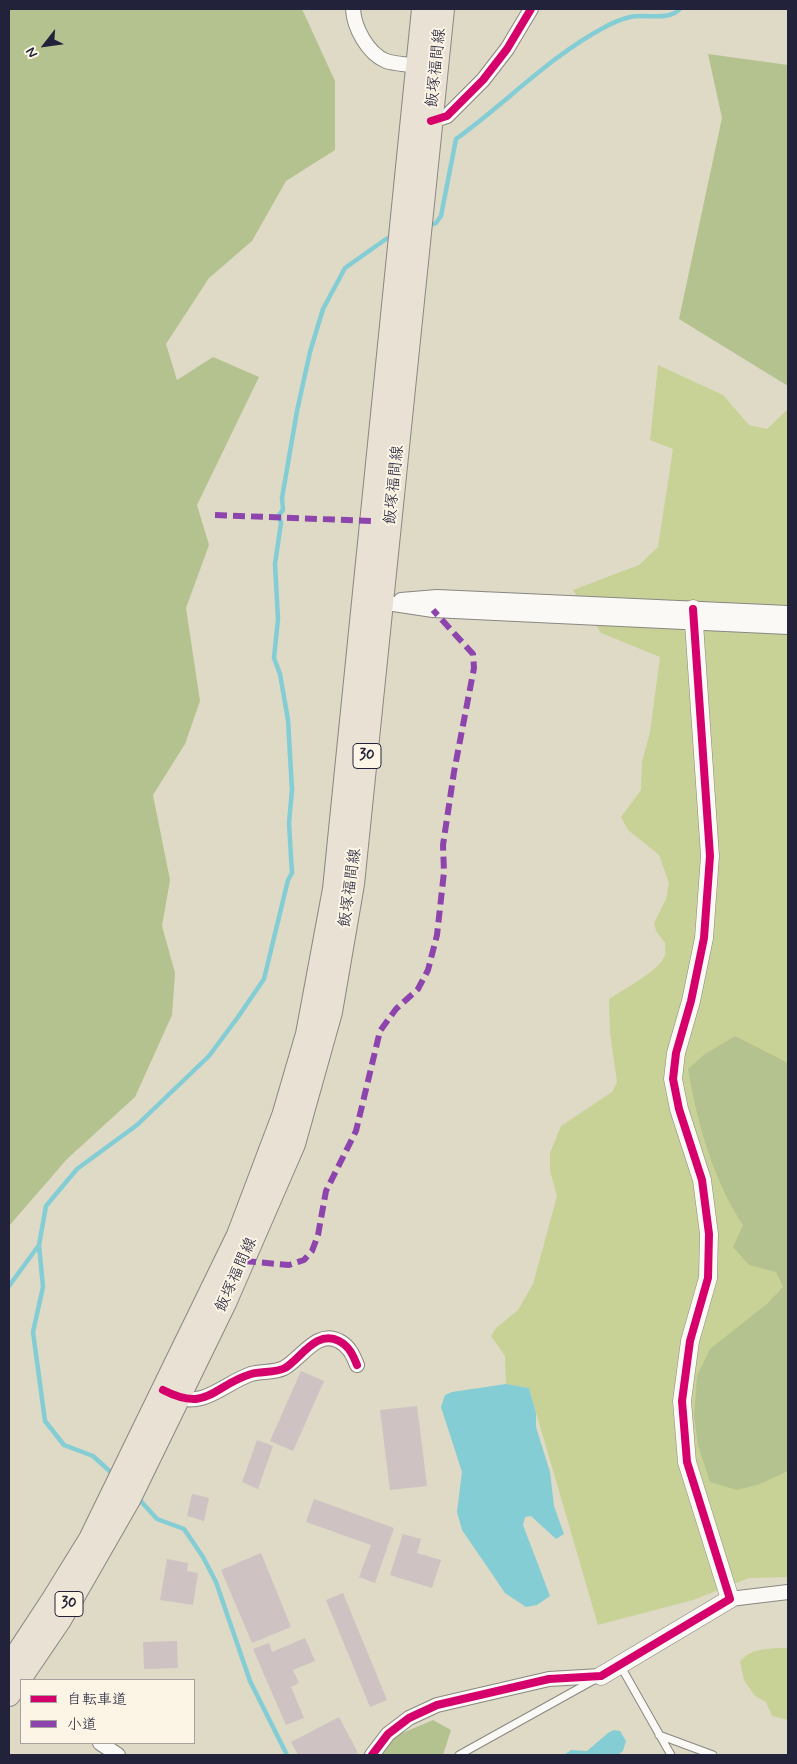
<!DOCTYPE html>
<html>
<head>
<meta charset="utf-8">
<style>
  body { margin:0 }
  #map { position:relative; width:797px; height:1764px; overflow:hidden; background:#dedac6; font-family:Mynerve,"Klee One",sans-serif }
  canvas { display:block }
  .frame { position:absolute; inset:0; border:10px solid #22223b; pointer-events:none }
  .legend { position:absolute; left:20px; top:1679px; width:175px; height:65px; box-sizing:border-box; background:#fcf5e5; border:1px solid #a5a1a1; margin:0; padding:6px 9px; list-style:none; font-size:15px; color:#22223b }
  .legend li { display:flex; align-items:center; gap:10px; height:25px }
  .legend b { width:25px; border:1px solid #a5a1a1 }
  .north { position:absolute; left:20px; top:20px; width:50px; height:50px; -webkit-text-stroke:4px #fcf5e5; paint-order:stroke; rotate:240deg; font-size:14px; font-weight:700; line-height:20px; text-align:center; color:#22223b }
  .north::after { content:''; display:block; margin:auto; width:18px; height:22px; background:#22223b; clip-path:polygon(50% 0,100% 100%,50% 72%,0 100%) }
</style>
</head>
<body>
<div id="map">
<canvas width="797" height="1764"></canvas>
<div class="frame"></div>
<ul class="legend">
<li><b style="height:6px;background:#d6006c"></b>自転車道</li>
<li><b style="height:6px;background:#8e44ad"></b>小道</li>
</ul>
<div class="north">N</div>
</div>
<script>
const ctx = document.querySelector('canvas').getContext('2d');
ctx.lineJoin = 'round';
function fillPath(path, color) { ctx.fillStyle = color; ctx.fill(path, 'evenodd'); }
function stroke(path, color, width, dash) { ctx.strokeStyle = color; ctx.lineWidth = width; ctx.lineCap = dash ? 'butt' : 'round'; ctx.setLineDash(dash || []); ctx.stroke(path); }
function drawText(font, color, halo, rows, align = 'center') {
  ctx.font = font + ' Mynerve,"Klee One",sans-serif'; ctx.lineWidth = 4; ctx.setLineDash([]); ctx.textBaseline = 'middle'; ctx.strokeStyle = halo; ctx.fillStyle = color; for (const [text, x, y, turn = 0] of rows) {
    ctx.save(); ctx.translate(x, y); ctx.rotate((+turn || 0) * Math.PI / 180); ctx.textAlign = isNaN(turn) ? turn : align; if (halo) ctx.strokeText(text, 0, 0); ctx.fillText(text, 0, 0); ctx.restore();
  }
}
const green = new Path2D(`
  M658 365 723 395 749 425 767 429 788 409V1577L749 1578 693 1600 598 1625 529 1388 506 1384 505 1356 491 1336 496 1328 518 1310 533 1284 557 1196 550 1171V1153L561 1126 612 1092 617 1082 610 1033 609 999C622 990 661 970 665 955 666 951 665 947 665 943L656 931 654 923 666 899 669 883 659 855 628 830 621 817 641 790 642 762 650 732 660 657 601 633 573 590 639 565 658 547 673 449 650 440Z
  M788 1648V1720L772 1716 766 1702 755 1696 744 1680 740 1662C749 1648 772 1648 788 1648Z`);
const forest = new Path2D(`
  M9 9H302L335 81V150L286 181 252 241 209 278 166 344 177 380 213 357 259 377 197 505 209 545 186 608 200 701 185 744 153 795 170 880 162 926 175 973 172 1015 135 1097 67 1159 9 1226Z
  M708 54 788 65V386L679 319 722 118Z
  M735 1036 788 1063V1471L760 1484 737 1490 710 1482 698 1445 694 1416 697 1376 710 1349 768 1303 783 1287 776 1272 749 1265 733 1247 743 1225C713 1180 697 1122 688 1069L705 1054Z
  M433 1720 451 1730 443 1755H367L372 1746Z`);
const water = new Path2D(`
  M506 1384 529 1388 536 1413V1427L550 1472 554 1506 564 1534 556 1539 531 1516 525 1517 523 1525 550 1596 537 1605 526 1607 505 1593 462 1530 457 1512 462 1472 441 1407 445 1395 452 1392Z
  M614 1730 620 1731 626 1741 623 1751 619 1754 564 1755 571 1750 587 1751 608 1733Z`);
const stream = new Path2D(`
  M428 226 436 223 441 216 456 139C506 103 550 56 605 27 612 23 622 19 630 17 646 13 667 22 680 9
  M9 1286 39 1245
  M115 1476 93 1456 64 1445 45 1421 33 1332 43 1287 39 1245 46 1206 77 1169 137 1125 209 1056 238 1017 264 979 288 880 292 873 289 823 292 790 288 720 280 674 274 658 278 619 275 564 281 523 279 515 283 510 282 498 297 411 310 352 323 309 345 268 386 239 394 236
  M138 1498 157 1519 184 1529 203 1557 216 1582 250 1681 287 1755`);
const building = new Path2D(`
  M301 1371 324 1381 293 1451 270 1441Z
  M417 1406 427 1486 390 1490 380 1410Z
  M257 1440 273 1446 258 1489 242 1482Z
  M192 1494 209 1498 204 1521 187 1516Z
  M314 1499 394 1528 375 1583 359 1577 371 1545 306 1522Z
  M403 1534 421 1539 417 1553 441 1560 432 1588 390 1575Z
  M261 1553 291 1627 252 1643 221 1570Z
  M167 1559 188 1563 187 1571 198 1573 193 1605 160 1600Z
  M343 1593 387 1700 370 1707 326 1600Z
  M305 1638 315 1661 293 1670 299 1683 291 1687 304 1718 286 1725 253 1649 269 1643 272 1652Z
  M177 1641 178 1668 144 1669 143 1642Z
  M339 1717 358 1753 353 1755H298L291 1742Z`);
const service = new Path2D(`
  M620 1665 671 1755
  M659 1735 713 1755
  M459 1755 594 1680`);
const minor = new Path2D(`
  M353 9C354 27 367 53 386 61 395 64 408 64 417 66
  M431 121 447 116 483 80 507 49 531 9
  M401 600 437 597 788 613
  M374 601 433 610 788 627
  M173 1395C203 1410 224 1383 251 1374 261 1371 274 1373 284 1368 301 1359 317 1329 339 1341 349 1346 353 1355 357 1365
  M730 1599 788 1592
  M100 1743 118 1755
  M372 1755 388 1734 409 1718 437 1705 549 1679 601 1676`);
const tertiary = new Path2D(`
  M601 1676 730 1599 687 1462 682 1401 690 1341 708 1278 709 1234 702 1180 679 1109 673 1079 676 1053 691 1001 704 938 710 856 693 609`);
const primary = new Path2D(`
  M9 1666 53 1599 90 1539 238 1235 283 1116 307 1034 334 889 423 9
  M9 1695 60 1620 130 1498 225 1303 294 1144 331 1012 353 884 443 9`);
const quiet = new Path2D(`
  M215 515 372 521
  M244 1261 289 1265 304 1260 312 1251 318 1235 326 1191 356 1131 380 1031 396 1009 418 989 428 970 437 935 444 872 443 845 454 772 474 668 473 654 433 610`);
const cycleway = new Path2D(`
  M431 121 447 116 483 80 507 49 531 9
  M163 1390C208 1413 212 1386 251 1374 261 1371 275 1373 285 1368 301 1358 317 1329 339 1341 349 1346 353 1355 357 1365
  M372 1755 388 1734 409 1718 437 1705 549 1679 601 1676 730 1599 687 1462 682 1401 690 1341 708 1278 709 1234 702 1180 679 1109 673 1079 676 1053 691 1001 704 938 710 856 693 609`);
const shields = [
  [367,756,28],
  [69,1604,28]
];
const shieldNames = [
  ["30",367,756],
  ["30",69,1604]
];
const streetNames = [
  ["飯塚福間線",437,68,-84],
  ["飯塚福間線",395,485,-84],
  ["飯塚福間線",351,888,-82],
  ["飯塚福間線",237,1275,-66]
];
fillPath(green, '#c9d296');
fillPath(forest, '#b4c28f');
fillPath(water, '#84cdd4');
stroke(stream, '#84cdd4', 4.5);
fillPath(building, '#cfc2c3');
stroke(service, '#898781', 9);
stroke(minor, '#898781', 16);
stroke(tertiary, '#898781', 19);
stroke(primary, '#898781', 24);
stroke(service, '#faf9f6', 7);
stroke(minor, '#faf9f6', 14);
stroke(tertiary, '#faf9f6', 18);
stroke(primary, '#e8e1d4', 22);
stroke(quiet, '#8e44ad', 6, [12, 6]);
stroke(cycleway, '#d6006c', 8);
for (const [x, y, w] of shields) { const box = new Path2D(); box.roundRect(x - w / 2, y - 12.5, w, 25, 4); ctx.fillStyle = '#fcf5e5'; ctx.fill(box); stroke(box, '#22223b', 1); }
drawText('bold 15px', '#22223b', null, shieldNames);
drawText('16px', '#22223b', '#fcf5e5', streetNames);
</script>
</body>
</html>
